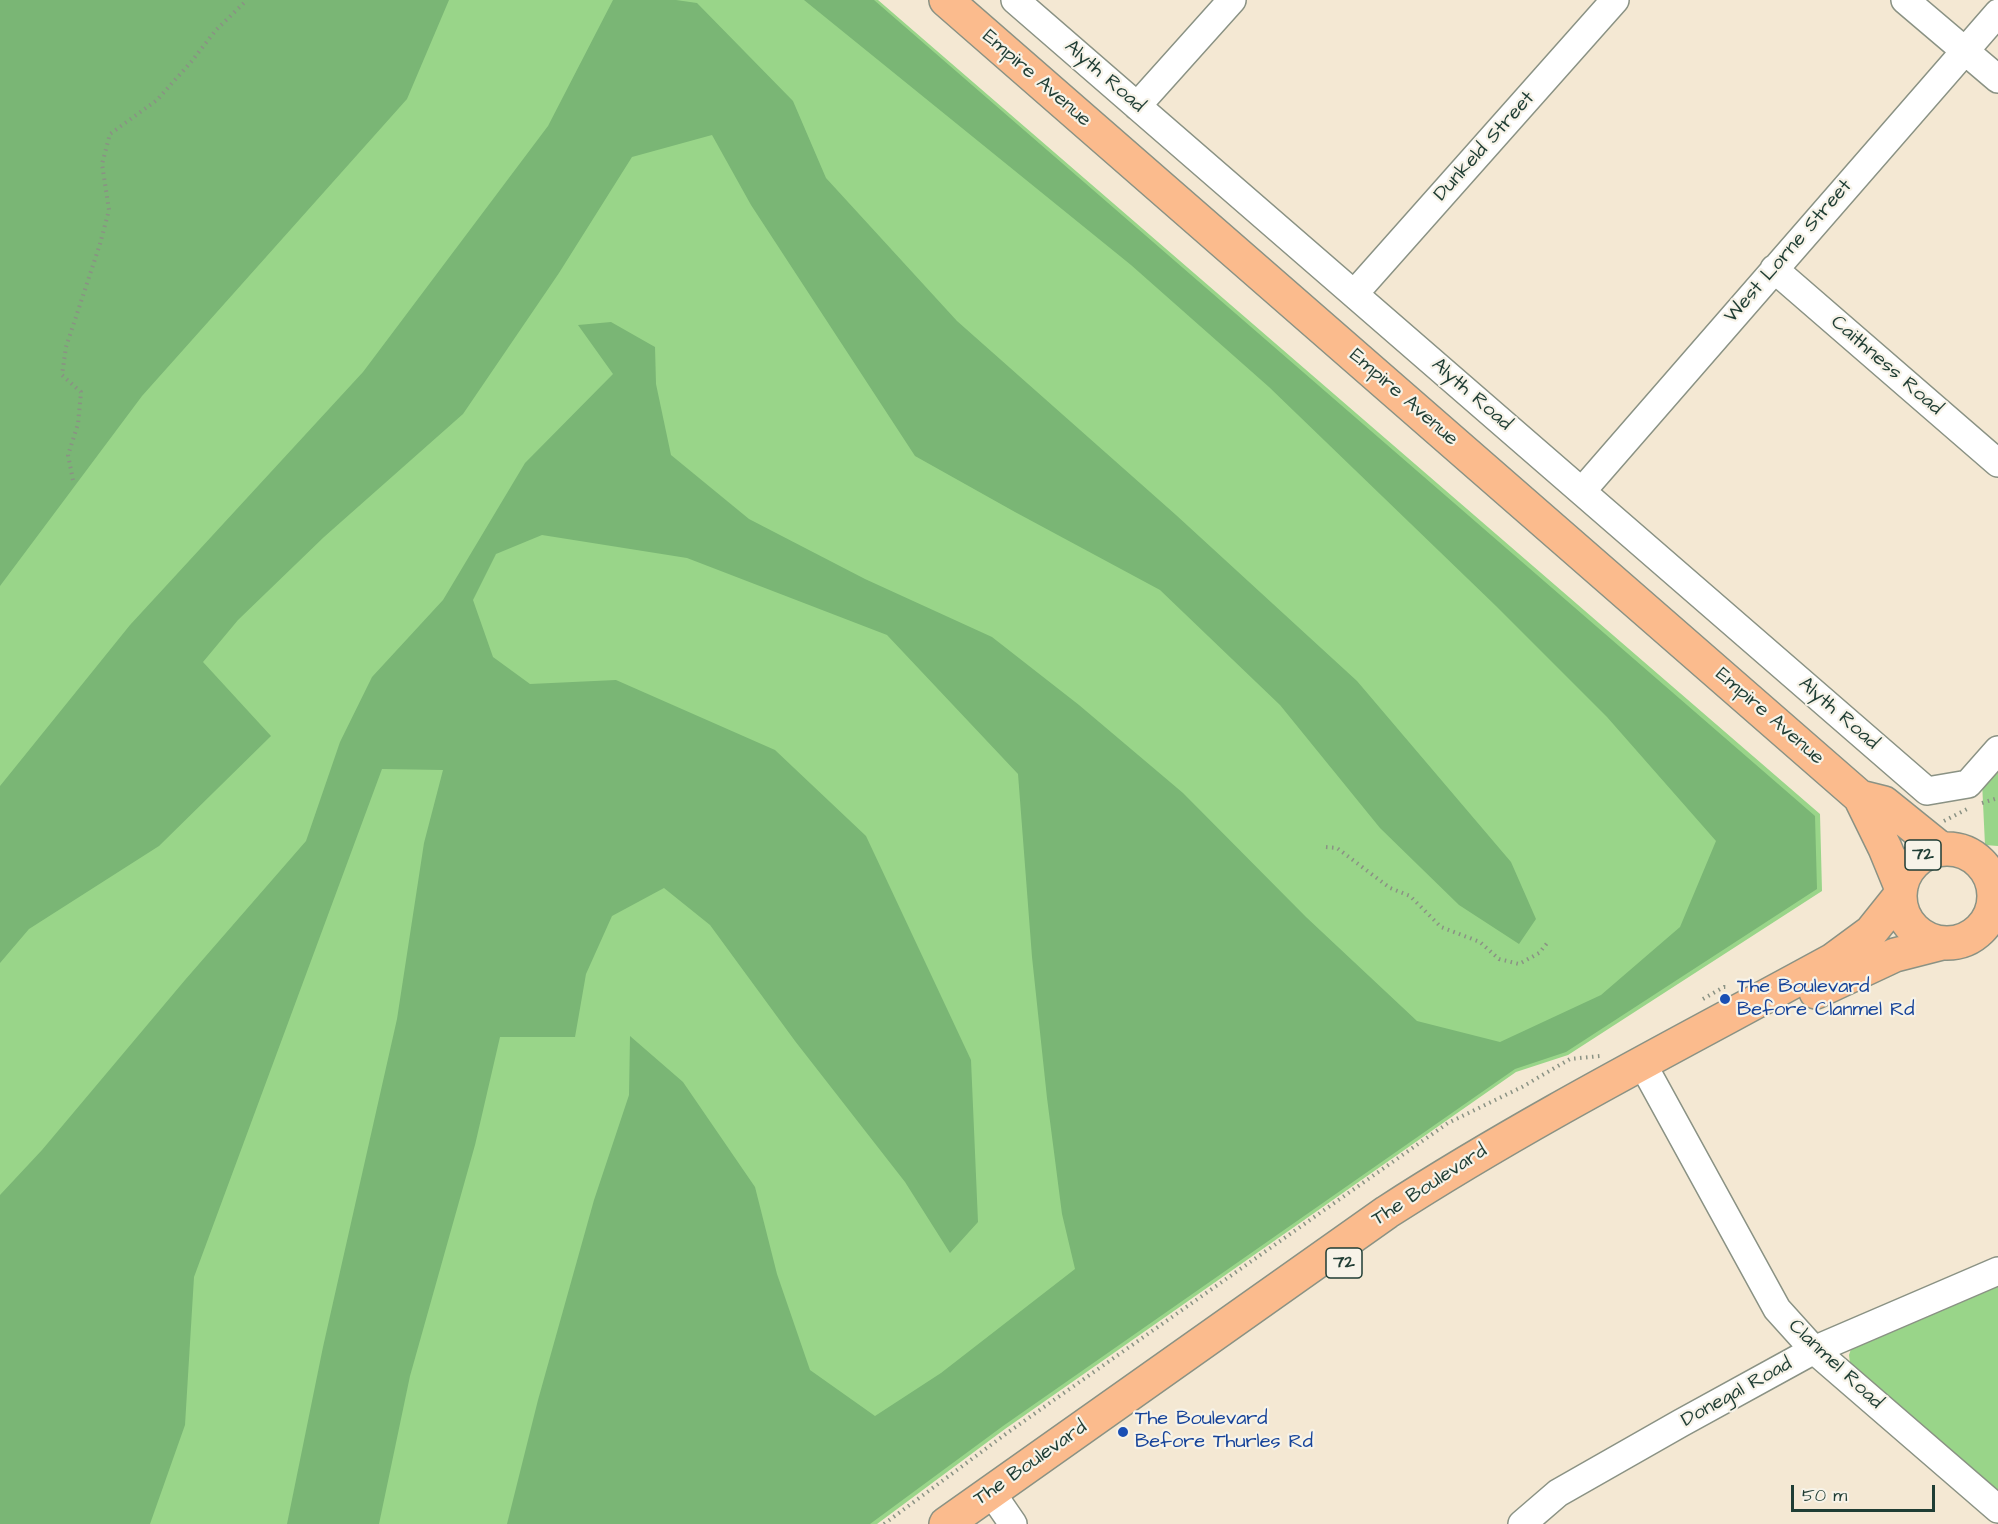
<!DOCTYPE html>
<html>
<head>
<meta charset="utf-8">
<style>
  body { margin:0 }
  #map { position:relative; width:1998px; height:1524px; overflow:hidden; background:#f4e8d3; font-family:"Architects Daughter",sans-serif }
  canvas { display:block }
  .scale { position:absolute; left:1791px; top:1485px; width:144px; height:27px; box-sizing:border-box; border:3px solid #1f3d34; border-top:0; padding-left:8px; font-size:18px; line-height:21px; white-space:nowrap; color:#1f3d34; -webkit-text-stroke:4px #f7f3e8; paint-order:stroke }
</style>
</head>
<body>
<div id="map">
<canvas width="1998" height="1524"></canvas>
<div class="scale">50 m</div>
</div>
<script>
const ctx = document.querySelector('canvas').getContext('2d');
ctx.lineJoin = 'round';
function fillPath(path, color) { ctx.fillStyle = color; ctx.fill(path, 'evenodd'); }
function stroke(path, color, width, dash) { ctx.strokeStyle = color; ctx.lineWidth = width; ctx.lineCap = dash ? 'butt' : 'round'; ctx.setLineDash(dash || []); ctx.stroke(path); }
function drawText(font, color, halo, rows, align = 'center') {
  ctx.font = font + ' "Architects Daughter",sans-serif'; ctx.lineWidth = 4.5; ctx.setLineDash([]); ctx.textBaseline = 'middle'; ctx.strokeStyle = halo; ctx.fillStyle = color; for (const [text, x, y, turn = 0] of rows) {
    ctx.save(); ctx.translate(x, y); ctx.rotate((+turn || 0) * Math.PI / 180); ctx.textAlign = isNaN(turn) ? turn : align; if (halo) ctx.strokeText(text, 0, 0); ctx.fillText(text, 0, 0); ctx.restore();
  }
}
const green = new Path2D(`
  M0 0H878L1820 814 1822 891 1568 1055 1516 1072 1005 1429 877 1524H0Z
  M1998 763V846L1985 845 1982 782Z
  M1998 1285V1492L1850 1363 1849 1355 1852 1346Z`);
const forest = new Path2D(`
  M0 0H449L407 99 142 396 0 586Z
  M613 0H676L697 3 793 101 826 178 957 321 1176 515 1357 681 1511 862 1536 919 1519 944 1459 905 1380 828 1280 705 1160 590 1015 512 915 456 751 205 712 135 632 157 559 273 463 414 324 537 238 620 203 662 271 736 159 846 29 929 0 963V786L130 625 363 372 548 126Z
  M804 0H874L1815 816 1817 889 1566 1052 1515 1069 1003 1426 870 1524H507L538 1400 594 1200 629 1095 630 1036 683 1082 755 1187 777 1274 810 1370 875 1416 941 1373 1075 1269 1062 1214 1047 1098 1032 957 1018 774 887 635 687 558 542 535 496 554 473 600 493 657 530 684 616 680 775 750 866 836 971 1060 978 1222 950 1253 905 1182 795 1041 710 925 664 888 612 916 586 974 575 1037H500L475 1145 410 1376 379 1524H287L323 1347 397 1019 424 843 443 770 382 769 194 1277 185 1425 150 1524H0V1195L42 1150 185 980 306 841 340 742 372 677 443 600 525 463 613 374 578 325 611 322 655 347 656 384 671 455 749 519 865 579 992 637 1079 705 1183 793 1306 917 1417 1021 1500 1042 1601 995 1680 927 1716 841 1607 717 1496 606 1269 387 1131 265Z`);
const path = new Path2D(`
  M73 480 68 455 78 424 81 392 62 375 66 347 100 244 109 210 102 164 110 134 157 100 191 62 216 30 247 0
  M1982 803 1998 798
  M1944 821 1969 808
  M1326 847 1337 848 1390 888 1410 896 1441 927 1480 942 1499 959 1519 964 1539 953 1548 942
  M1703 999 1724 987H1728
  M884 1524 1007 1433 1448 1123 1522 1087 1570 1059 1600 1056`);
const minor = new Path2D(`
  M1015 0 1927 791 1968 784 1998 750
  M1905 0 1998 79
  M1137 106 1232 0
  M1774 269 1998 463
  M1354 294 1615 0
  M1582 491 1998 13
  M1642 1063 1777 1309 1814 1350 1998 1509
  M991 1492 1013 1524
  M1522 1524 1558 1493 1681 1423 1814 1350 1998 1271`);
const major = new Path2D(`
  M946 0 1860 797 1885 848 1901 887
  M1860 797 1884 803 1941 849
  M1900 896a47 47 0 1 1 94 0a47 47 0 1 1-94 0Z
  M1816 992 1895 955 1942 943
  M946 1524 1387 1212C1531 1119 1683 1042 1833 960L1871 932 1899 897`);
const markers = [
  [1725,999,6,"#1a4fb4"],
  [1123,1432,6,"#1a4fb4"]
];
const shields = [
  [1923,855,36],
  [1344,1263,36]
];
const shieldNames = [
  ["72",1923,855],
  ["72",1344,1263]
];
const streetNames = [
  ["Alyth Road",1104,77,41],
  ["Empire Avenue",1036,79,41],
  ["Dunkeld Street",1485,147,-48],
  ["West Lorne Street",1789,252,-49],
  ["Caithness Road",1886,366,41],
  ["Alyth Road",1471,395,41],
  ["Empire Avenue",1403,398,41],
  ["Alyth Road",1838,714,41],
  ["Empire Avenue",1769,717,41],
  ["The Boulevard",1430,1186,-33],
  ["Clanmel Road",1835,1365,43],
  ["Donegal Road",1737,1393,-29],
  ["The Boulevard",1031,1464,-35]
];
const transitNames = [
  ["The Boulevard",1737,988],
  ["Before Clanmel Rd",1737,1011],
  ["The Boulevard",1135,1420],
  ["Before Thurles Rd",1135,1443]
];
fillPath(green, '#99d589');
fillPath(forest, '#7ab675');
stroke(minor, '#8a9284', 30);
stroke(major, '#8a9284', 36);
stroke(path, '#8a9284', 4, [1.5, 4.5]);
stroke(minor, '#fff', 27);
stroke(major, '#fbbb8d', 33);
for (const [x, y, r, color] of markers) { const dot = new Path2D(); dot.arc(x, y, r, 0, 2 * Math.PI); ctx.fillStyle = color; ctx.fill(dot); stroke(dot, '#f7f3e8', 2); }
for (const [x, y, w] of shields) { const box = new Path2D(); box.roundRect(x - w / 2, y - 15, w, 30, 4.5); ctx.fillStyle = '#f7f3e8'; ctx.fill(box); stroke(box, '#1f3d34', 1.5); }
drawText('bold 18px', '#1f3d34', null, shieldNames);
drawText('20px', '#1f3d34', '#f7f3e8', streetNames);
drawText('20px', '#164399', '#f7f3e8', transitNames, 'left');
</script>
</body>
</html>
